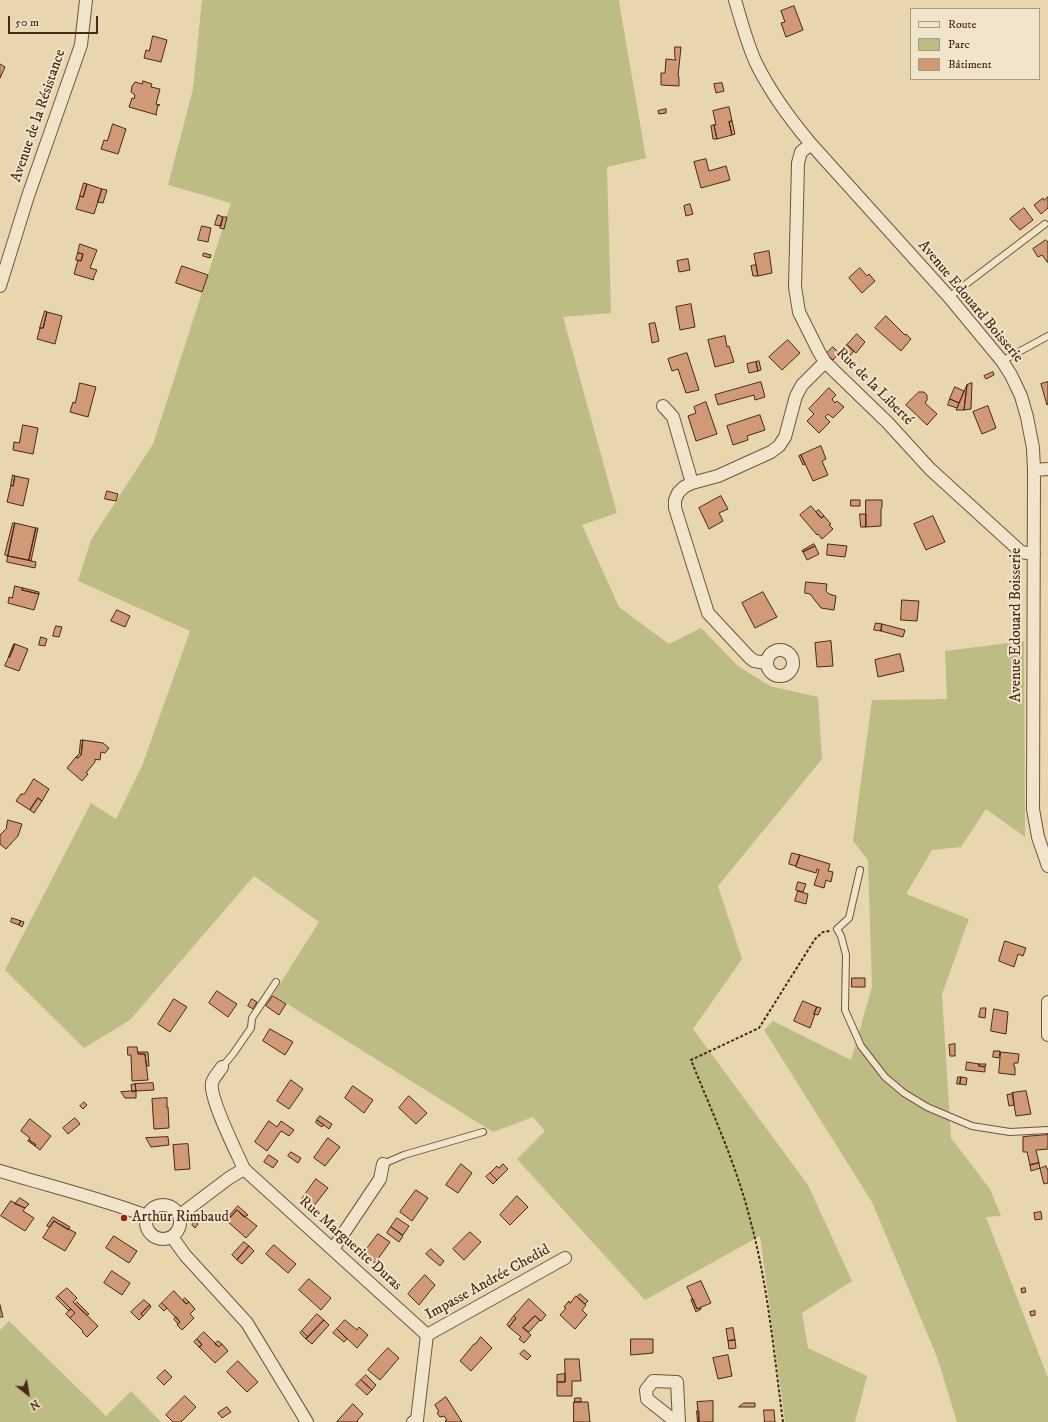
<!DOCTYPE html>
<html>
<head>
<meta charset="utf-8">
<style>
  body { margin:0 }
  #map { position:relative; width:1048px; height:1422px; overflow:hidden; background:#e8d6ae; font-family:"IM FELL DW Pica",serif }
  canvas { display:block }
  .legend { position:absolute; left:910px; top:8px; width:130px; height:72px; box-sizing:border-box; background:#f0e4ca; border:1px solid #ad9982; margin:0; padding:5px 7px; list-style:none; font-size:12px; color:#492817 }
  .legend li { display:flex; align-items:center; gap:8px; height:20px }
  .legend b { width:20px; border:1px solid #ad9982 }
  .north { position:absolute; left:8px; top:1374px; width:40px; height:40px; -webkit-text-stroke:3px #f0e4ca; paint-order:stroke; rotate:149deg; font-size:11px; font-weight:700; line-height:16px; text-align:center; color:#492817 }
  .north::after { content:''; display:block; margin:auto; width:14px; height:18px; background:#492817; clip-path:polygon(50% 0,100% 100%,50% 72%,0 100%) }
  .scale { position:absolute; left:8px; top:16px; width:90px; height:18px; box-sizing:border-box; border:2px solid #492817; border-top:0; padding-left:5px; font-size:12px; line-height:14px; white-space:nowrap; color:#492817; -webkit-text-stroke:3px #f0e4ca; paint-order:stroke }
</style>
</head>
<body>
<div id="map">
<canvas width="1048" height="1422"></canvas>
<ul class="legend">
<li><b style="height:5px;background:#f0e4ca"></b>Route</li>
<li><b style="height:11px;background:#bdbc85"></b>Parc</li>
<li><b style="height:11px;background:#d19a77"></b>Bâtiment</li>
</ul>
<div class="north">N</div>
<div class="scale">50 m</div>
</div>
<script>
const ctx = document.querySelector('canvas').getContext('2d');
ctx.lineJoin = 'round';
function fillPath(path, color) { ctx.fillStyle = color; ctx.fill(path, 'evenodd'); }
function stroke(path, color, width, dash) { ctx.strokeStyle = color; ctx.lineWidth = width; ctx.lineCap = dash ? 'butt' : 'round'; ctx.setLineDash(dash || []); ctx.stroke(path); }
function drawText(font, color, halo, rows, align = 'center') {
  ctx.font = font + ' "IM FELL DW Pica",serif'; ctx.lineWidth = 4; ctx.setLineDash([]); ctx.textBaseline = 'middle'; ctx.strokeStyle = halo; ctx.fillStyle = color; for (const [text, x, y, turn = 0] of rows) {
    ctx.save(); ctx.translate(x, y); ctx.rotate((+turn || 0) * Math.PI / 180); ctx.textAlign = isNaN(turn) ? turn : align; if (halo) ctx.strokeText(text, 0, 0); ctx.fillText(text, 0, 0); ctx.restore();
  }
}
const green = new Path2D(`
  M202 0H619V2L646 158 607 167 611 313 563 317 617 513 582 525 619 607 669 644 701 628 738 666 770 686 818 697 822 759 718 886 742 959 693 1029 808 1185 852 1281 802 1313 808 1348 867 1376 855 1422H785L760 1236 645 1300 517 1159 545 1131 533 1117 493 1132 273 995 319 922 254 876 130 1020 84 1048 5 970 91 803 116 819 142 766 190 631 78 581 91 540 153 444 231 203 168 185 193 89Z
  M1024 641 1025 837 986 809 961 847 932 850 906 894 969 919 942 994 951 1138 990 1189 1001 1216 986 1217 1048 1378V1422H957L937 1357 872 1202 764 1030 773 1021 851 1060 872 987 868 860 853 841 872 700 947 699 945 651Z
  M9 1321 106 1416 131 1391 161 1422H0V1330Z`);
const building = new Path2D(`
  M794 6 803 30 786 37 781 23 785 22 781 11Z
  M153 36 167 40 161 62 144 58 146 50 149 51Z
  M675 47H681L678 76 679 77V86L661 85V73H665L666 59 676 60 675 58Z
  M0 64 5 67 0 78Z
  M143 81 152 84 151 87 160 89 156 104 160 105H158L156 114 157 115 129 107 132 98 134 99 135 95 131 92 132 86 135 82 142 84Z
  M722 83 724 91 716 93 714 84Z
  M729 107 732 121 729 122 732 135 717 139 714 125H716L713 111Z
  M666 109V113L659 114 658 111Z
  M732 121 735 134 732 135 729 122Z
  M113 124 126 129 118 154 101 149 104 140 107 141Z
  M714 125 717 139H713L711 126Z
  M706 159 709 171 726 166 730 180 701 188 694 162Z
  M84 183 87 184 83 197 80 196Z
  M87 184 102 189 94 214 76 209 80 196 83 197Z
  M102 189 107 190 103 203 98 202Z
  M1048 197V208L1041 214 1034 205 1043 198 1044 200Z
  M690 204 693 214 686 216 684 206Z
  M1024 208 1033 220 1020 230 1010 219Z
  M218 215 223 217 221 226 215 225Z
  M223 217H227L224 229 220 228Z
  M202 226 211 228 208 242 198 240Z
  M1046 240 1048 242V263L1042 255 1038 257 1033 249Z
  M80 244 97 250 90 268 97 270 93 279 94 280 74 274 78 260 81 261 83 254 78 253Z
  M769 251 772 273 758 276 754 254Z
  M78 253 83 254 81 261 76 260Z
  M204 253 211 255 210 258 203 256Z
  M688 259 690 270 679 272 677 261Z
  M756 265 758 276H753L751 266Z
  M182 266 208 275 202 292 176 283Z
  M860 268 867 276 869 274 875 281 862 293 849 278Z
  M691 304 695 327 680 330 676 307Z
  M45 311 47 312 43 328H40Z
  M47 312 62 316 55 344 37 339 40 328H43Z
  M886 316 905 335 906 334 911 339 901 351 875 328Z
  M655 323 659 341 652 343 649 324Z
  M857 334 865 342 856 353 847 345Z
  M725 336 727 347 729 346 734 362 715 367 708 340Z
  M788 340 800 353 782 370 769 357Z
  M847 345 854 351 849 357 842 350Z
  M833 347 839 353 833 360 826 354Z
  M687 353 699 390 686 393 678 369 672 371 668 359Z
  M759 361 761 370 758 371 756 362Z
  M756 362 758 371 749 373 747 364Z
  M993 372 994 375 986 379 984 376Z
  M761 382 765 397 755 400 754 395 718 405 715 395Z
  M1048 382V404L1047 405 1041 384Z
  M80 383 96 387 88 417 70 412 73 402 75 403Z
  M972 383 971 409 964 410 967 385Z
  M967 385 964 410H956L957 408Z
  M955 387 964 391 959 403 950 399Z
  M829 388 836 395 832 399 835 403 837 401 844 407 833 418 828 414 825 417 830 422 819 433 807 421 814 414 809 409Z
  M919 392H924L927 395V400L925 403 937 414 927 425 906 405Z
  M950 399 959 403 957 408 948 405Z
  M706 402 717 434 696 441 688 416 696 413 694 407Z
  M988 406 996 428 982 434 973 412Z
  M760 415 765 430 747 436 748 440 733 445 727 426Z
  M23 425 38 428 33 454 13 450 14 442 19 443Z
  M821 446 826 459 822 461 828 475 813 481 801 455Z
  M801 455 805 464 803 465 799 456Z
  M13 475 15 476 13 486 11 485Z
  M15 476 29 479 23 506 7 502 11 485 13 486Z
  M107 491 118 494 116 501 105 499Z
  M721 496 728 509 719 513 723 521 709 529 699 508Z
  M851 500H860V506H851Z
  M866 500H882V508L881 509V526L866 527Z
  M811 506 821 518 824 516 831 524 829 525 833 529 822 539 818 534 817 535 800 515Z
  M819 510 824 516 821 518 816 512Z
  M860 514H866V527H861Z
  M933 516 945 542 926 550 914 524Z
  M13 523H15L8 556 5 555Z
  M15 523 36 528 29 560 8 556Z
  M36 528H38L31 561 29 560Z
  M814 544 815 546 803 552 802 551Z
  M828 544 847 546 845 557 827 555Z
  M815 546 819 554 807 560 803 552Z
  M8 556 36 562 35 568 7 562Z
  M806 582 827 584 826 591 829 594 836 596 834 610 821 608 810 594 805 593Z
  M15 586 23 588 22 590 39 594 34 610 8 603 9 597 12 598Z
  M23 588 39 592V594L22 590Z
  M763 592 777 617 755 628 742 603Z
  M902 600 919 601 917 621 901 620Z
  M117 610 130 616 125 627 111 621Z
  M876 623 882 624 881 631 874 630Z
  M882 624 905 630 903 637 881 631Z
  M56 626 62 627 59 637 53 636Z
  M41 637 47 639 45 646 39 645Z
  M831 641 833 666 817 667 815 643Z
  M14 644H15L10 657H9Z
  M15 644 28 649 19 671 5 666Z
  M900 654 904 671 878 677 875 660Z
  M81 740H83L81 755 78 758 76 757 79 754Z
  M83 740 103 743 109 748 105 753 101 752 100 760 95 759V762L86 773 88 774 82 781 67 768 76 757 78 758 81 755Z
  M34 779 49 789 42 801 38 798 30 810 16 801 21 794H24Z
  M38 798 42 801 34 813 30 810Z
  M8 820 22 824 18 836 6 849 0 844V835L6 829Z
  M792 853 800 855 796 866 789 864Z
  M800 855 830 864 828 871 833 872 831 882 826 880 824 888 814 885 819 870 817 869 816 873 796 867Z
  M798 882 806 884 803 892 796 890Z
  M798 891 808 894 806 904 795 901Z
  M12 918 21 921 19 925 11 922Z
  M21 921 24 922 22 927 19 925Z
  M1005 941 1026 948 1023 956 1018 954 1014 967 999 961Z
  M852 978H865V987H852Z
  M217 991 237 1004 228 1017 209 1003Z
  M273 996 286 1004 279 1015 266 1006Z
  M174 999 187 1007 170 1032 158 1024Z
  M252 999 257 1002 253 1009 248 1006Z
  M803 1001 817 1007 814 1014H815L810 1028 794 1021Z
  M817 1007 821 1008 818 1015 814 1014Z
  M981 1008H986L985 1018 979 1017Z
  M994 1009 1008 1012 1006 1034 991 1031Z
  M270 1029 293 1042 285 1055 263 1041Z
  M955 1044V1056H950L949 1045Z
  M128 1047H137L138 1054H145L148 1080 132 1081 131 1055H128Z
  M994 1051H1000L999 1058 993 1057Z
  M138 1052H148L149 1066H147L146 1063 145 1054H139Z
  M1001 1052 1019 1054 1018 1063H1014V1067H1015V1075L999 1073Z
  M967 1062 979 1064V1066L985 1067V1072L966 1070Z
  M979 1064H986L985 1067 979 1066Z
  M958 1077H961L960 1084H957Z
  M961 1077 967 1078 966 1085 960 1084Z
  M291 1080 303 1089 289 1109 277 1101Z
  M153 1083 154 1090 136 1091 135 1084Z
  M135 1084 136 1091 132 1092 131 1085Z
  M353 1086 373 1100 364 1113 345 1098Z
  M136 1091V1098H125L121 1092Z
  M1026 1091 1031 1114 1016 1116 1012 1093Z
  M1013 1094 1014 1105 1009 1106 1007 1095Z
  M409 1096 427 1113 416 1124 399 1108Z
  M167 1098V1108L168 1107 169 1128 154 1129 152 1099Z
  M84 1102 87 1105 83 1109 80 1106Z
  M320 1116 332 1124 329 1129 317 1120Z
  M75 1118 80 1124 68 1134 63 1128Z
  M30 1119 51 1136 40 1150 35 1146 36 1145 29 1140 30 1138 21 1131Z
  M317 1120 324 1125 322 1127 316 1123Z
  M269 1121 277 1127 281 1121 294 1130 289 1136 281 1131 267 1151 255 1142Z
  M1048 1135V1149L1036 1150 1039 1163 1030 1165 1027 1152H1023V1137Z
  M168 1137 169 1145 151 1147 146 1138Z
  M328 1138 340 1147 325 1166 314 1158Z
  M29 1140 36 1145 35 1146 28 1141Z
  M188 1144 190 1169 175 1170 173 1145Z
  M291 1152 301 1158 298 1163 288 1156Z
  M269 1155 278 1161 273 1168 264 1162Z
  M1039 1163 1040 1168 1031 1171 1030 1165Z
  M461 1164 472 1173 458 1193 446 1185Z
  M503 1164 508 1169 497 1180 490 1173 497 1166 499 1168Z
  M1046 1166 1047 1169H1048V1183L1044 1184 1040 1169Z
  M490 1173 497 1180 493 1184 486 1177Z
  M316 1179 328 1188 313 1207 302 1199Z
  M416 1190 428 1198 412 1221 400 1212Z
  M517 1196 528 1207 510 1225 500 1215Z
  M20 1198 29 1204 25 1208 15 1204Z
  M11 1201 25 1208 23 1211 34 1218 25 1231 1 1216Z
  M238 1206 248 1215 244 1217 237 1210 227 1221 226 1220Z
  M237 1210 257 1226 246 1238 227 1221Z
  M1041 1212 1042 1219 1035 1220 1034 1213Z
  M53 1217 70 1227 68 1230 54 1221 50 1227 47 1226Z
  M397 1218 409 1226 403 1235 391 1227Z
  M54 1221 76 1233 65 1251 43 1238Z
  M196 1221 198 1224 195 1228 192 1225Z
  M391 1227 403 1236 399 1242 387 1233Z
  M470 1232 481 1242 464 1260 453 1249Z
  M378 1234 390 1242 375 1263 363 1254Z
  M114 1236 137 1251 129 1263 106 1248Z
  M244 1242 249 1246 237 1260 232 1255Z
  M274 1245 296 1264 288 1273 266 1254Z
  M249 1246 254 1251 242 1264 237 1260Z
  M431 1249 444 1261 440 1266 426 1254Z
  M112 1271 130 1283 122 1295 104 1283Z
  M425 1275 435 1285 419 1305 408 1294Z
  M309 1279 331 1298 321 1310 299 1290Z
  M701 1281 711 1303 697 1309 687 1287Z
  M67 1288 77 1298 73 1302 98 1326 87 1337 82 1332 83 1331 70 1318 75 1313 58 1296Z
  M1025 1288 1026 1292 1022 1293 1021 1289Z
  M174 1291 186 1304 189 1302 195 1309 190 1314 194 1318 182 1330 177 1325 180 1322 162 1303Z
  M580 1294 588 1301 585 1304 577 1297Z
  M58 1296 71 1309 69 1311 56 1298Z
  M576 1296 586 1305 582 1310 587 1315 575 1329 560 1315 566 1308 564 1307 569 1301 570 1303Z
  M185 1298 189 1302 186 1304 183 1300Z
  M529 1299 546 1315 541 1321 535 1316 523 1328 531 1335 524 1343 519 1339 521 1337 509 1327 516 1318 514 1316Z
  M693 1299 697 1309 701 1308V1309L696 1312 691 1300Z
  M144 1300 150 1305 141 1314 143 1316 139 1320 131 1312Z
  M77 1302 89 1314 87 1315 75 1304Z
  M162 1303 167 1308 164 1311 159 1306Z
  M0 1305 3 1317H0Z
  M150 1305 151 1307 143 1316 141 1314Z
  M71 1309 75 1313 70 1318 66 1314Z
  M1035 1311V1315L1031 1316 1030 1312Z
  M317 1314 324 1320 308 1337 302 1331Z
  M514 1316 516 1318 509 1327 507 1325Z
  M535 1316 540 1320 529 1332 523 1328Z
  M176 1317 180 1322 178 1324 174 1319Z
  M324 1320 329 1325 312 1344 306 1339Z
  M345 1320 357 1330 359 1327 368 1335 357 1348 337 1329Z
  M733 1328 735 1340 728 1341 726 1329Z
  M337 1329 347 1339 344 1342 333 1333Z
  M302 1331 308 1337 306 1339 300 1333Z
  M204 1332 219 1347 222 1344 228 1351 215 1363 199 1347 202 1345 197 1339Z
  M481 1337 492 1348 471 1371 460 1361 474 1344H475Z
  M197 1339 202 1345 199 1347 194 1342Z
  M631 1339H653V1353L631 1355Z
  M735 1340 736 1348 729 1349 728 1341Z
  M218 1341 222 1344 219 1347 215 1344Z
  M388 1348 399 1358 380 1380 368 1370Z
  M524 1350 531 1356 527 1360 520 1354Z
  M728 1355 732 1376 718 1379 713 1358Z
  M565 1359H579L581 1381H572V1396H557V1382H565Z
  M238 1361 258 1382 247 1392 227 1372Z
  M165 1370 172 1377 164 1385 157 1378Z
  M565 1374V1382H557V1375Z
  M366 1375 376 1385 372 1390 361 1380Z
  M361 1380 372 1390 367 1395 356 1385Z
  M185 1396 196 1407 181 1422H173L166 1415Z
  M446 1397 462 1422H446L445 1421 447 1420 444 1416 440 1417 437 1413 439 1412 435 1405Z
  M575 1398H581V1402H575Z
  M713 1401V1422H699L697 1402Z
  M574 1402H588L590 1422H574Z
  M744 1403H755V1407H739Z
  M353 1404 363 1414 357 1421 358 1422H337Z
  M227 1407 231 1412 222 1418 218 1413Z
  M764 1410H774L775 1422H765Z
  M697 1411H699V1422H698Z`);
const path = new Path2D(`
  M783 1422C774 1354 768 1285 750 1219 736 1164 712 1112 691 1060L759 1028 815 939 823 932 830 931`);
const lane = new Path2D(`
  M949 297 1045 224
  M1002 361 1048 336
  M860 870 849 918 837 929 841 936 846 955 845 1010 861 1046 885 1077 904 1093 927 1107 972 1126 1010 1132 1048 1130
  M222 1067 233 1054 251 1028 252 1018 276 982
  M383 1164 404 1155 483 1132`);
const street = new Path2D(`
  M735 0C741 20 748 47 757 65 771 93 790 119 811 144L949 297 1002 361 1011 375 1021 396 1027 417 1033 448 1034 470 1033 809 1038 837 1048 866
  M811 144 801 152 798 163 795 287 799 312 819 352 825 362 888 423 930 469 1021 552 1034 554
  M0 286 28 196 81 45 86 0
  M663 406 673 417 692 483
  M1034 470 1048 469
  M767 663a13 13 0 1 1 26 0a13 13 0 1 1-26 0Z
  M767 663 754 661 749 657 708 613 675 508V500L678 493 684 487 692 483 718 476 771 452 779 446 785 437 796 396 802 385 825 362
  M1048 1002V1035
  M222 1067C219 1072 213 1078 212 1083 209 1098 237 1153 244 1169
  M0 1171C49 1186 99 1198 147 1216
  M146 1222a17 17 0 1 1 34 0a17 17 0 1 1-34 0Z
  M180 1215 229 1178 244 1169 427 1335 417 1420 413 1422
  M172 1237 185 1255 247 1323 307 1422
  M333 1249 380 1179 383 1164
  M427 1335 565 1258
  M676 1422 647 1399 646 1390 653 1381 677 1382 679 1422`);
const markers = [
  [124,1218,4,"#8f2418"]
];
const streetNames = [
  ["Avenue de la Résistance",39,116,-71],
  ["Avenue Edouard Boisserie",970,302,50],
  ["Rue de la Liberté",874,387,45],
  ["Avenue Edouard Boisserie",1017,625,-90],
  ["Rue Marguerite Duras",350,1244,42],
  ["Impasse Andrée Chedid",488,1283,-29]
];
const poiNames = [
  ["Arthur Rimbaud",132,1218]
];
fillPath(green, '#bdbc85');
fillPath(building, '#d19a77');
stroke(building, '#492817', 1);
stroke(lane, '#71543d', 8);
stroke(street, '#71543d', 14);
stroke(path, '#492817', 2, [3, 2]);
stroke(lane, '#f0e4ca', 6);
stroke(street, '#f0e4ca', 12);
for (const [x, y, r, color] of markers) { const dot = new Path2D(); dot.arc(x, y, r, 0, 2 * Math.PI); ctx.fillStyle = color; ctx.fill(dot); stroke(dot, '#f0e4ca', 1.5); }
drawText('15px', '#492817', '#f0e4ca', streetNames);
drawText('15px', '#492817', '#f0e4ca', poiNames, 'left');
</script>
</body>
</html>
